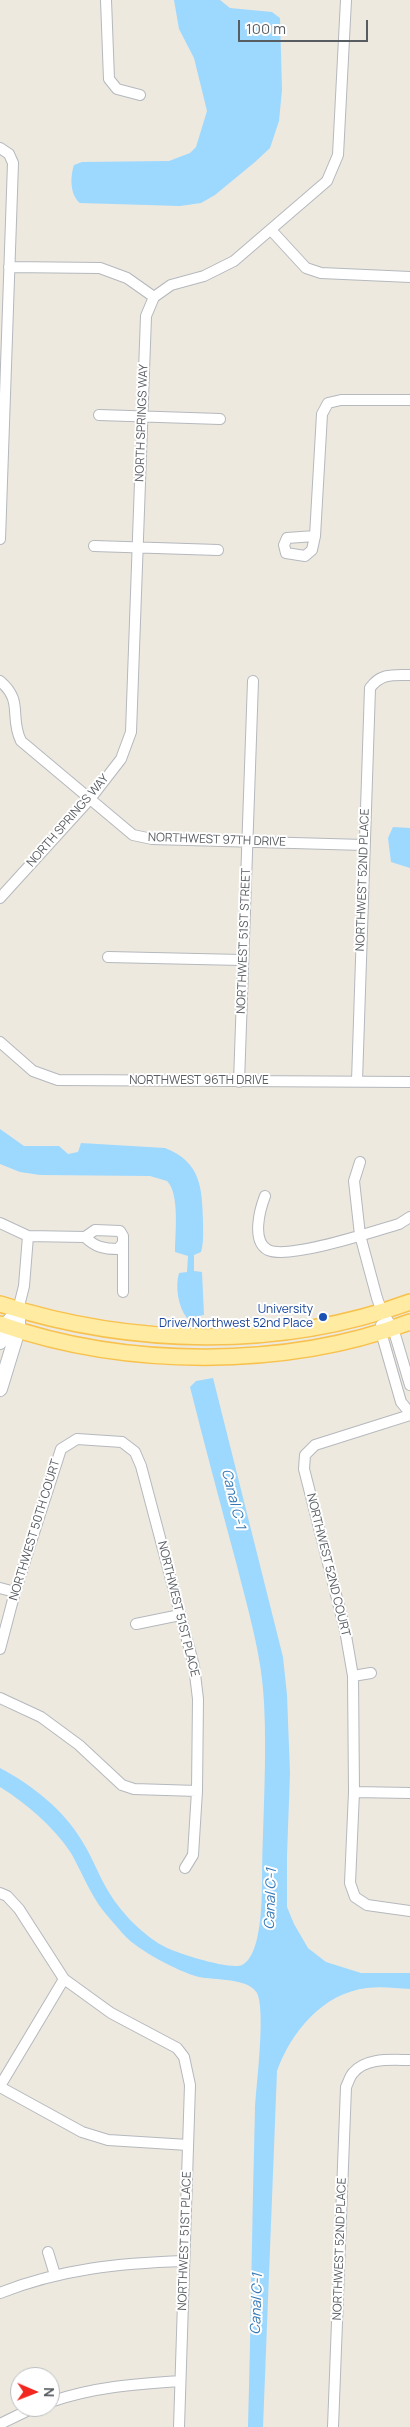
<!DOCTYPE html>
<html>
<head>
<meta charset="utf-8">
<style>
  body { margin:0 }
  #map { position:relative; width:410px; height:2427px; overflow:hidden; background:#ede9df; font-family:Manrope,sans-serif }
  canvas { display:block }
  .north { position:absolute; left:10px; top:2367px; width:50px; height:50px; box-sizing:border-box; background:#fff; border:1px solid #bcbec0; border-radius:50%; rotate:91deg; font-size:14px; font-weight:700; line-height:20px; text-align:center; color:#585d62 }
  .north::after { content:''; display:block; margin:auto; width:18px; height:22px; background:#f22820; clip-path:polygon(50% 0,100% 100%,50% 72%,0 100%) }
  .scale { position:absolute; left:238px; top:20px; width:130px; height:22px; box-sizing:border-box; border:2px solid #585d62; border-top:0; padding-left:6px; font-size:15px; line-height:18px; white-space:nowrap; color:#585d62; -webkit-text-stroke:4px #fff; paint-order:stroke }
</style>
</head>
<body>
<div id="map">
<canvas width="410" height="2427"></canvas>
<div class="north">N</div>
<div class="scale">100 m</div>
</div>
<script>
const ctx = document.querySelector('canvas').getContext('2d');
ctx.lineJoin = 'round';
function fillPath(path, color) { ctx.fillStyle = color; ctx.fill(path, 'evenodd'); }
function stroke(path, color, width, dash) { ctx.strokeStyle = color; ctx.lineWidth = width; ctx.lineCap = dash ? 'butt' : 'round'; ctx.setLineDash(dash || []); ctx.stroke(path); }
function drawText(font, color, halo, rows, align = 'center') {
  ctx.font = font + ' Manrope,sans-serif'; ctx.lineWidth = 4; ctx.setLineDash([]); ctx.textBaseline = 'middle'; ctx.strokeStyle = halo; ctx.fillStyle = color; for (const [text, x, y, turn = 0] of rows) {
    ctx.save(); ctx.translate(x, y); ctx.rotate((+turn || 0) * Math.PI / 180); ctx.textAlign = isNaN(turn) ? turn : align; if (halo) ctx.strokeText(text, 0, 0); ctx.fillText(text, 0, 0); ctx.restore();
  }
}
const water = new Path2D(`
  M174 0H220L230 8 272 12 280 18 282 90 279 121 270 148 255 162 215 195 201 203 180 206 80 203C70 195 70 177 74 165L82 162 169 161 190 153 196 147 207 111 194 58 179 29Z
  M393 827 410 828V868L391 862 388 838Z
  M0 1129 24 1146H59L68 1154 78 1152 81 1143 165 1148C201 1162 202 1188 203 1221 203 1232 204 1242 201 1252L194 1255V1271L202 1272 204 1315 187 1318C178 1307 175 1286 179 1273L187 1272 188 1256 175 1252C175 1234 180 1194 167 1181L150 1176 40 1175 20 1172 0 1164Z
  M213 1378 283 1657 287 1695 290 1773 287 1855V1907L294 1924 308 1948 326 1962 361 1973H410V1989C396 1988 381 1986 367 1988 323 1993 291 2032 277 2071L263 2427H248C251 2321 252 2216 255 2110 256 2087 266 2012 257 1993 249 1978 214 1980 199 1977 177 1971 139 1951 124 1935 115 1924 104 1913 97 1902 87 1886 80 1869 71 1853 53 1826 27 1804 0 1787V1768C32 1785 63 1809 82 1841 93 1858 99 1877 110 1894 123 1915 145 1937 167 1948 180 1954 230 1970 242 1965 263 1955 262 1893 262 1873 263 1817 267 1757 264 1702 262 1656 248 1610 237 1566 221 1506 205 1447 190 1387L196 1381Z`);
const street = new Path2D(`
  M106 0 109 79 117 89 140 95
  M0 148 9 154 13 163 0 539
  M271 230 306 268 321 273 410 277
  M9 267 100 268 127 278 154 297
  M99 415 220 419
  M315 536 287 538 284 545 286 553 305 556 312 550 315 536 322 414 328 403 341 400H410
  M94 546 218 550
  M0 681C24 701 9 717 21 741L133 835 152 839 364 845
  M0 898 90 799 121 759 131 732 146 316 154 297 171 285 204 276 234 261 327 181 338 155 346 0
  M108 957 242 960
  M0 1042 33 1071 58 1080 410 1082
  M357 1081 370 688C381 673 393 675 410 675
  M239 1082 253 681
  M360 1162 354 1181 360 1235 377 1298 382 1312 393 1328 410 1385
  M265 1196C260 1209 251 1241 268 1250 289 1260 375 1231 399 1224L410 1217
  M0 1223 28 1236 85 1237 95 1230 120 1231 123 1236V1292
  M85 1237C95 1247 104 1249 118 1249L123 1243
  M18 1310 24 1286 28 1236
  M381 1325V1332L401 1402 410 1413
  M410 1415 315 1445 305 1455 304 1469 345 1630 353 1676 354 1792 350 1883 355 1897 367 1905 410 1911
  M0 1588 15 1592
  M136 1624 180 1615
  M0 1649 15 1592 61 1449 77 1439 122 1442 135 1452 141 1466 194 1666 198 1699 197 1791 193 1855 185 1868
  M353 1676 371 1673
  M0 1698 41 1717 79 1745 122 1785 134 1789 197 1791
  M354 1792 410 1793
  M0 1893 7 1896 19 1909 64 1979 111 2013 177 2048 184 2057 190 2085 179 2427
  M0 2086 64 1979
  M0 2087 82 2132 108 2140 188 2145
  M48 2252 55 2275
  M0 2293C60 2269 120 2263 184 2261
  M50 2402C93 2387 135 2384 180 2381
  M0 2424 35 2407
  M333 2427 346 2087C348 2083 350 2076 353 2073 366 2057 392 2060 410 2060`);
const secondary = new Path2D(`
  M0 1342 5 1326 12 1318
  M0 1389 18 1330V1310`);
const primary = new Path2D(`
  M0 1304C131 1346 280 1350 410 1302
  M0 1324C125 1368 286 1369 410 1322`);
const markers = [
  [323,1317,5,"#1a4fb4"]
];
const streetNames = [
  ["NORTH SPRINGS WAY",142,423,-88],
  ["NORTH SPRINGS WAY",68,821,-49],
  ["NORTHWEST 97TH DRIVE",217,840,2],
  ["NORTHWEST 52ND PLACE",363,880,-88],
  ["NORTHWEST 51ST STREET",244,941,-88],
  ["NORTHWEST 96TH DRIVE",199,1081],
  ["NORTHWEST 50TH COURT",35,1530,-73],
  ["NORTHWEST 52ND COURT",328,1565,76],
  ["NORTHWEST 51ST PLACE",178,1609,76],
  ["NORTHWEST 51ST PLACE",185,2241,-88],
  ["NORTHWEST 52ND PLACE",340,2249,-88]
];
const transitNames = [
  ["University",313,1310],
  ["Drive/Northwest 52nd Place",313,1324]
];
const waterNames = [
  ["Canal C-1",233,1499,76],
  ["Canal C-1",271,1899,-88],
  ["Canal C-1",257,2304,-88]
];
fillPath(water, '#9dd8ff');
stroke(street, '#b5b8bd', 12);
stroke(secondary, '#b5bac0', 16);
stroke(primary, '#f8c14d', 18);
stroke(street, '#fff', 10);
stroke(secondary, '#fff', 14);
stroke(primary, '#ffeca2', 15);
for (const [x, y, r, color] of markers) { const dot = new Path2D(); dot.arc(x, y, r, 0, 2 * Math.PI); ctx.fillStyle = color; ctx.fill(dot); stroke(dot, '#fff', 2); }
drawText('12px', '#585d62', '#fff', streetNames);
drawText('12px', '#164399', '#fff', transitNames, 'right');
drawText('italic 14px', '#3679b6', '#fff', waterNames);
</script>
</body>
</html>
